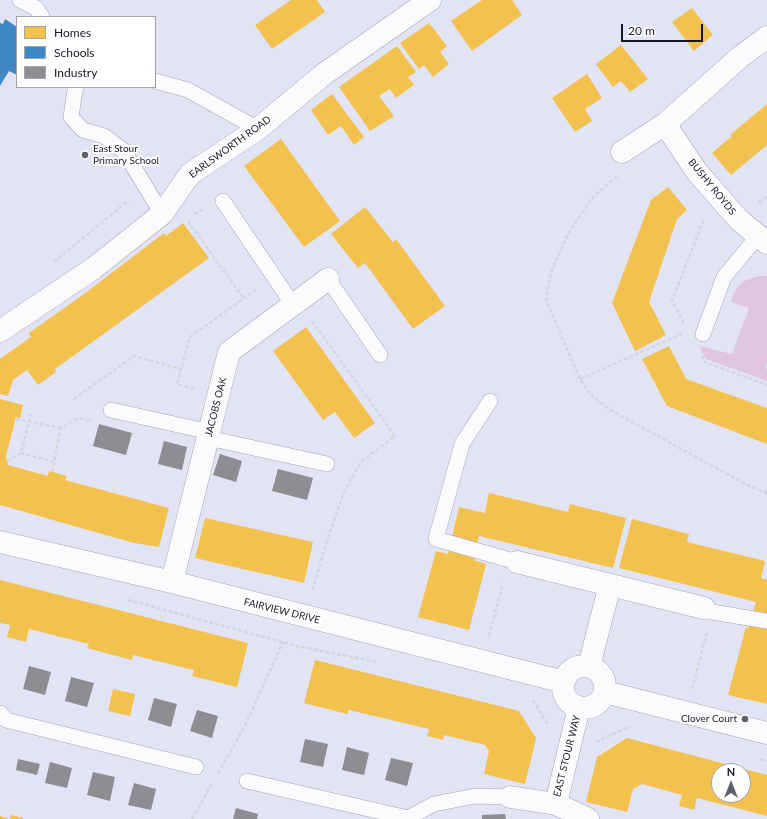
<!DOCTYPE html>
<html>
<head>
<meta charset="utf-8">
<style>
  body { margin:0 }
  #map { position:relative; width:767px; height:819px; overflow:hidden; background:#e2e4f6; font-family:Lato,sans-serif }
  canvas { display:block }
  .legend { position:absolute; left:16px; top:16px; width:140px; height:72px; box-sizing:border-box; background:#fff; border:1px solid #a3a3a9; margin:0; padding:5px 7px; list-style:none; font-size:12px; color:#181927 }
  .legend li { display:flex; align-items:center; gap:8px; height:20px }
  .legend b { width:20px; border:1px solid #a3a3a9 }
  .north { position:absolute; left:711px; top:763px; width:40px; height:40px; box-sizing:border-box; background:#fff; border:1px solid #a3a3a9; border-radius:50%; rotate:0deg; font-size:11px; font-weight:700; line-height:16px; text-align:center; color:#181927 }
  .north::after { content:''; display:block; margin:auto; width:14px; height:18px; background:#5f606f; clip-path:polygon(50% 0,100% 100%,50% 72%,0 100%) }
  .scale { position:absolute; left:621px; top:24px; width:82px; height:18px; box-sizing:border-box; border:2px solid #181927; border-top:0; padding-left:5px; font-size:12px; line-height:14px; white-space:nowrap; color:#181927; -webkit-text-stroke:3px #fff; paint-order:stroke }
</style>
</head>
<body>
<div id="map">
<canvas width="767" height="819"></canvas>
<ul class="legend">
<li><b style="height:11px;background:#f2c14e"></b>Homes</li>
<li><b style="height:11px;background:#3f88c5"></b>Schools</li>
<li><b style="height:11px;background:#8d8d92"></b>Industry</li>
</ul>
<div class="north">N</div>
<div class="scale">20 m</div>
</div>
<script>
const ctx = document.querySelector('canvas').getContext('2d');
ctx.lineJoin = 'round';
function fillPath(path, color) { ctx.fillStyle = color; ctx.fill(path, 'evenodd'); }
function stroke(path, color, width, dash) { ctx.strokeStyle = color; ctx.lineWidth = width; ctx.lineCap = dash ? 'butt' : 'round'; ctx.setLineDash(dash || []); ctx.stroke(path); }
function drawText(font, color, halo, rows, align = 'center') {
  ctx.font = font + ' Lato,sans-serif'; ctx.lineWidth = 4; ctx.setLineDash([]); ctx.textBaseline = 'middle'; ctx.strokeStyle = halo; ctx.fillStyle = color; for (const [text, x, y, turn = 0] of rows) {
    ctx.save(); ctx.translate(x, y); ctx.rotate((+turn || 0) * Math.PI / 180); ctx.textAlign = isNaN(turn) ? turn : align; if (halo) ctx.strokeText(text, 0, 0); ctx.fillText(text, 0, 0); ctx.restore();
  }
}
const green = new Path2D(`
  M767 276V363L765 368 767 369V381L706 359 699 346 732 354 749 308 731 302C736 283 747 276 767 276Z`);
const homes = new Path2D(`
  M291 0H317L325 12 272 49 255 25Z
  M482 0H512L522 15 472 51 451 21Z
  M692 8 713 35 694 51 672 22Z
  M429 23 447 46 440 52 449 64 433 77 424 65 419 69 400 43Z
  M621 45 648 79 630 92 621 81 613 87 596 64Z
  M397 46 416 72 408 77 414 85 396 98 390 89 379 96 394 116 370 131 339 87Z
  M587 74 602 98 585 109 592 121 575 132 552 98Z
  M332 94 364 137 354 145 341 126 328 135 311 110Z
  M767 104V145L731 175 712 153 732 136 730 135Z
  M281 139 340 221 304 247 244 166Z
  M668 187 687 210 677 219 649 302 666 335 635 351 612 303 651 200Z
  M365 207 393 242 396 239 445 306 413 329 365 263 358 268 331 234Z
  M183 223 209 258 55 369 56 372 38 385 27 370 13 380 8 396 0 394V359L31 337 29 333 84 294 164 233 166 236Z
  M306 327 375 423 354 438 335 412 323 420 273 351Z
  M669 346 686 379 767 408V444L667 406 642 359Z
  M0 399 23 405 20 418 16 417 6 456 8 465 48 476 49 471 67 476 65 480 169 508 159 547 134 543 0 505Z
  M489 493 568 512 570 504 626 518 613 568 479 536 474 560 486 564 469 630 418 617 436 551 448 554 459 507 485 513Z
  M205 518 313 542 304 583 195 558Z
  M632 519 689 534 687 542 765 561 761 578 767 580V704L728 695 746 627 748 629 756 602 619 568Z
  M0 580 248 643 237 687 192 676 194 670 133 655 132 660 87 648 89 644 29 629 26 642 7 637 10 625 0 623Z
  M315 660 519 711 536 738 525 784 484 774 489 751 485 745 444 735 443 740 427 736 429 729 349 710 347 714 304 703Z
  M113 689 135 694 130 716 108 711Z
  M627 738 767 775V816L697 798 694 810 679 806 682 795 642 784 633 789 627 812 586 802 597 757ZM719 771H743V795H719Z
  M12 815 23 818V819H0V816L9 819Z`);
const schools = new Path2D(`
  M5 19 17 27V75L9 71 0 86V23L3 24Z`);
const industry = new Path2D(`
  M99 424 132 433 126 455 93 446Z
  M164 441 187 447 182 470 158 464Z
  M220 454 242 461 236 482 213 475Z
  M278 469 313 478 307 500 272 491Z
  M29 666 51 672 45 695 23 689Z
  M71 677 94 683 87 707 65 701Z
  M154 698 177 704 171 727 148 720Z
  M197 710 218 716 212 738 190 731Z
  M305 739 328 744 323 767 300 762Z
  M347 747 369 753 364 775 342 770Z
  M391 758 413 763 407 786 385 780Z
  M18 759 40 764 37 775 16 770Z
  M50 762 72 768 67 788 45 783Z
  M93 772 115 777 110 801 87 795Z
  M134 783 156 789 151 810 128 805Z
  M236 808 258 814 257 819H233Z
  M505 814 506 819H482V815Z`);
const path = new Path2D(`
  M617 176 593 197 568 234 551 272 546 300 580 379 591 395 612 411 749 486 767 493
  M758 202 767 197
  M194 214 204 209
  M188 221 244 299
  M54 262 129 200
  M312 321 395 436 361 462 344 492 328 537 312 592
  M684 323 672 301 704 219
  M702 355 705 362 767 385
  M580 379 682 334
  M194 389 177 384 190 337 257 289
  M74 399 134 356 181 369
  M16 419 61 428
  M21 453 54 462
  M7 461 21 453 31 414
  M52 472 61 428 78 418 92 421
  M128 600 297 646 377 662
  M489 636 503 583
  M692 689 707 632
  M533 700 548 725
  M596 742 630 726
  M760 759 767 761
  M218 773 244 728 283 642
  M192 819 212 784`);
const service = new Path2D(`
  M20 0 36 8 42 17
  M155 81 188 90 258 129
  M76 87 75 90 71 117 83 130 104 136 124 151 162 214
  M223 201 293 305
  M328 279 380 355
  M703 334 724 277 758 236
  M490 401 462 444 436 539 517 562
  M111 410 210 432
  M208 438 327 464
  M704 608 712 612 767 621
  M0 713 6 720 196 767
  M247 781 408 818 434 804 475 796 510 797`);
const minor = new Path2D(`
  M665 124 697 172 739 220 767 243
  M622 152 665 124 740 57 767 37
  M0 331 94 268 162 214 190 174 258 129 324 74 430 0
  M0 542 172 582 564 682
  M517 562 704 608
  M172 582 229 352 328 279
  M563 687a21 21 0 1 1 42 0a21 21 0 1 1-42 0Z
  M589 666 610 585
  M605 692 767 733
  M510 797 556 804 588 819
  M556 804 579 707`);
const markers = [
  [85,155,4,"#5f606f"],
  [745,719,4,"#5f606f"]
];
const streetNames = [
  ["EARLSWORTH ROAD",230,147,-36],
  ["BUSHY ROYDS",712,187,51],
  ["JACOBS OAK",216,407,-76],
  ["FAIRVIEW DRIVE",282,611,14],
  ["EAST STOUR WAY",567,756,-76]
];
const poiNames = [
  ["East Stour",93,149],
  ["Primary School",93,161],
  ["Clover Court",737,719,"right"]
];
fillPath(green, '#e0c5df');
fillPath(homes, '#f2c14e');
fillPath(schools, '#3f88c5');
fillPath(industry, '#8d8d92');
stroke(service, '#a2a4b3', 16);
stroke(minor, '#a2a4b3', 23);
stroke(path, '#d4d6db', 2.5, [4, 2]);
stroke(service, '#fbfbfe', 15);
stroke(minor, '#fbfbfe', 22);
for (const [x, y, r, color] of markers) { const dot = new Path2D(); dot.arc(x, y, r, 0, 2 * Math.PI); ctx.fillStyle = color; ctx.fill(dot); stroke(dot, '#fff', 1.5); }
drawText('10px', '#181927', '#fff', streetNames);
drawText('10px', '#181927', '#fff', poiNames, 'left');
</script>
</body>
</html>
